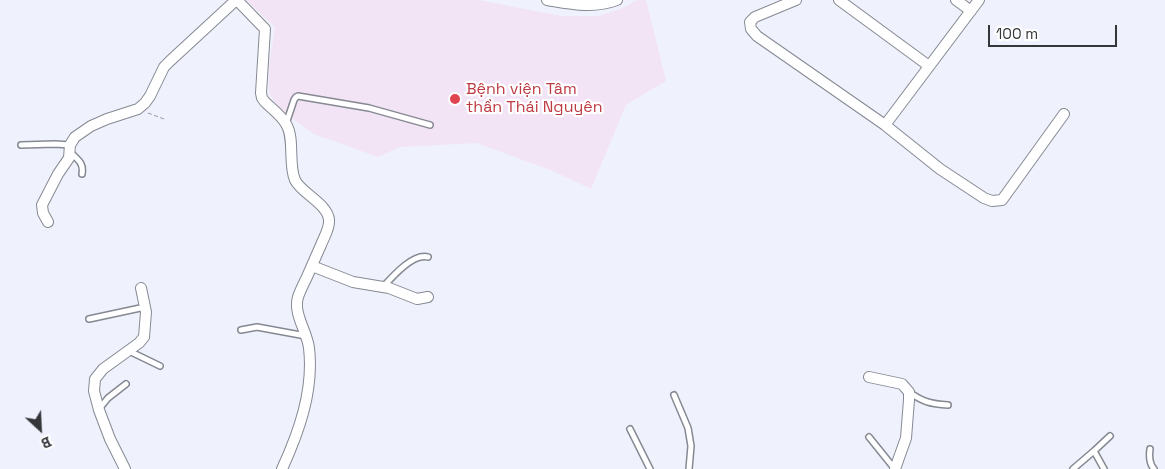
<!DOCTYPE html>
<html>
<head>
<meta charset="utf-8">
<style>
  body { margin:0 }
  #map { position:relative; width:1165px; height:469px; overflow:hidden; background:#eff2fd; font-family:"Space Grotesk",sans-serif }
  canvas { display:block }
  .north { position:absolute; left:15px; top:404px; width:50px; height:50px; -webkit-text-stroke:4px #fff; paint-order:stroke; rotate:155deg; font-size:14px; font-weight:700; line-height:20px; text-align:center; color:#34363a }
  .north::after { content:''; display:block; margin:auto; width:18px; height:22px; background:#34363a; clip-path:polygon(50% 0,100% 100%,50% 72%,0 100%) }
  .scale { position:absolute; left:988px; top:25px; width:129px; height:22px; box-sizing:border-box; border:2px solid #34363a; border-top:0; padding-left:6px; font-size:15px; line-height:18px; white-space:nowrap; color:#34363a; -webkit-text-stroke:4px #fff; paint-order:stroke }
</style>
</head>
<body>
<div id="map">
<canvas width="1165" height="469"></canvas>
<div class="north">B</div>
<div class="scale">100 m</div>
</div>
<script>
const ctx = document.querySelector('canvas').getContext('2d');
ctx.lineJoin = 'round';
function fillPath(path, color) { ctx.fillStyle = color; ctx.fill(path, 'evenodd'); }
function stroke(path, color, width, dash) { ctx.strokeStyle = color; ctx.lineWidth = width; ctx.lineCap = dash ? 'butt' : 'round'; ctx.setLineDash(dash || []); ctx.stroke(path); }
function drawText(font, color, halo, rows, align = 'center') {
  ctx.font = font + ' "Space Grotesk",sans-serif'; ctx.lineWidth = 4.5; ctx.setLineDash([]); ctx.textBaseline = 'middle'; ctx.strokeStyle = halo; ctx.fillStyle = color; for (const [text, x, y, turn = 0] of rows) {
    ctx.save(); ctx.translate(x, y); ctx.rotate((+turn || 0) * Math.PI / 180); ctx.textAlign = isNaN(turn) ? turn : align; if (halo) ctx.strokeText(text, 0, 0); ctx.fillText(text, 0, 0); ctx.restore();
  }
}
const medical = new Path2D(`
  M246 0H479L561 16H599L623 8 637 0H646L666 81 626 105 591 189 555 172 477 143 400 147 378 157 314 134 279 109 269 93V67L275 27Z`);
const path = new Path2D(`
  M148 113 164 119`);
const lane = new Path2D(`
  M286 124 294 100 296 97 298 96 369 108 430 125
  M21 145 55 144 70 145
  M70 152C78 160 84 163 82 174
  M383 287C393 276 413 253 428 257
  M89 319 145 307
  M241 330 257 327 306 336
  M129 351 160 366
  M909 392C923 402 931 404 948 405
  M674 395 688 428 691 446 689 469
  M99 409 108 398 126 384
  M630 429 650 469
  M869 437 894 468
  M1150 449C1149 456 1149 463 1154 469
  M1094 451 1110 436
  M1073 469 1094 451 1104 469`);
const street = new Path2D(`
  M237 0 265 29 261 93 262 98 265 102C271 108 282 116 286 124 295 138 288 164 295 180 301 193 328 204 329 220 330 228 324 237 321 245 316 256 311 268 306 279 303 285 300 291 298 297 293 314 307 331 309 348 314 390 299 432 282 469
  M547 0C571 4 593 9 617 0
  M796 0 755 17 750 22 751 29 757 36 885 125 940 169 984 198 992 201 1002 200 1064 114
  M839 0 929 66
  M956 0 971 11
  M885 125 979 0
  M48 222 43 213 42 205 58 174 69 158 70 145 75 137 91 126 107 119 138 109 145 103 150 96 164 67 170 61 236 0
  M312 266 353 282 389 288 417 299 428 297
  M869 377 902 384 909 392V400L906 438 895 469
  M125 469 110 439 99 410 94 391 95 379 103 369 139 343 144 337 146 312 141 288`);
const markers = [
  [455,99,6,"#e0444e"]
];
const healthNames = [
  ["Bệnh viện Tâm",466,90],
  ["thần Thái Nguyên",466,108]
];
fillPath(medical, '#f2e3f5');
stroke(lane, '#858992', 8);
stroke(street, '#858992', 12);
stroke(path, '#95979f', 1, [4, 2.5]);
stroke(lane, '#fff', 5);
stroke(street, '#fff', 10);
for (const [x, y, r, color] of markers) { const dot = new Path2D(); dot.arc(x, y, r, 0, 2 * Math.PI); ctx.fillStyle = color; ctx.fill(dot); stroke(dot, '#fff', 2); }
drawText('16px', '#be3a42', '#fff', healthNames, 'left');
</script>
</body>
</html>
